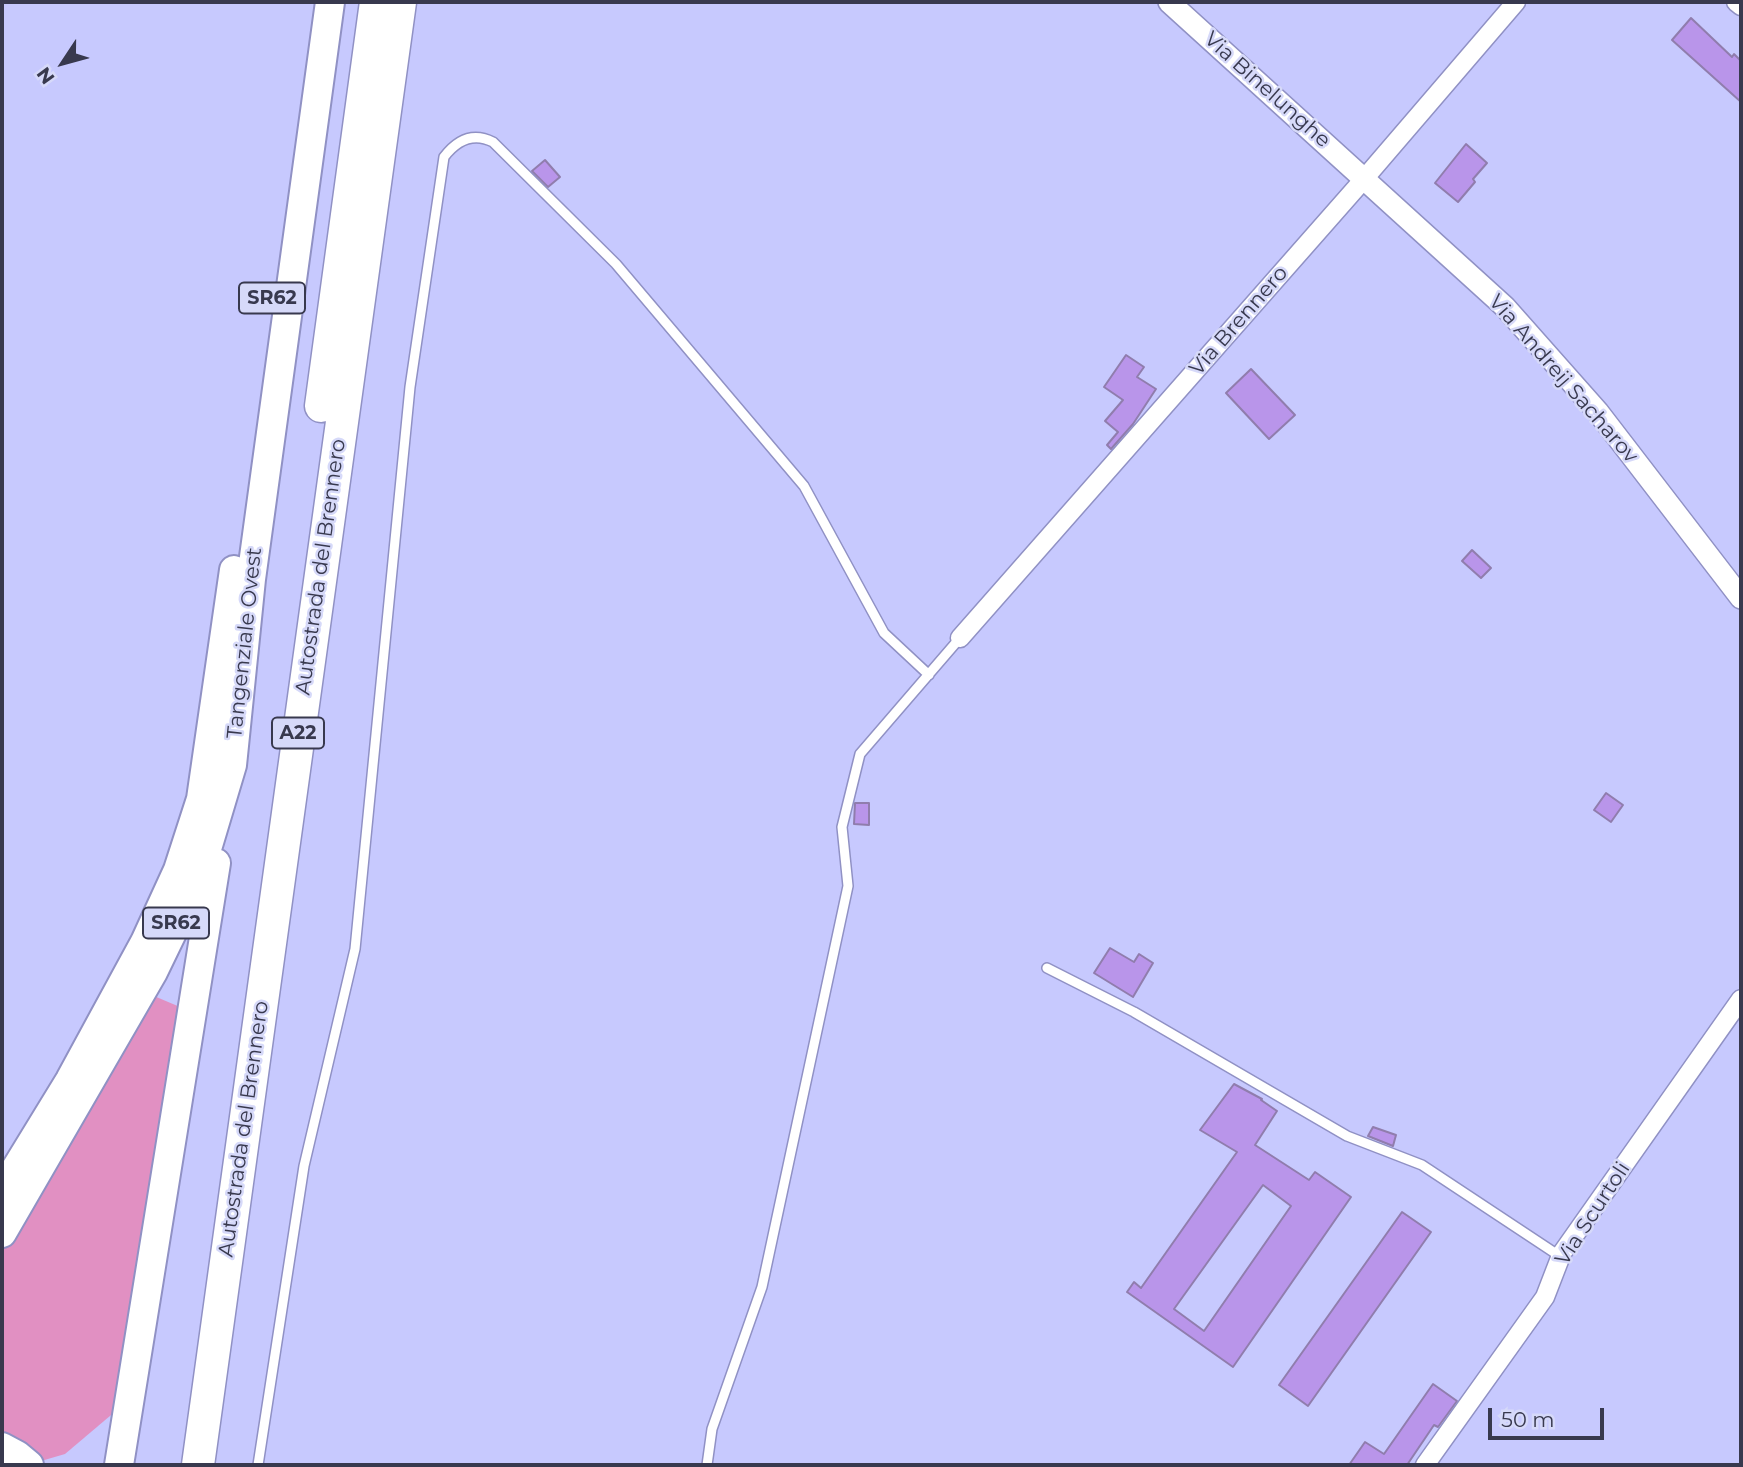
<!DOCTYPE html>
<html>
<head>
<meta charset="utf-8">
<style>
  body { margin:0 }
  #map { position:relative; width:1743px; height:1467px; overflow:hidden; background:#c7c9fe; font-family:Montserrat,sans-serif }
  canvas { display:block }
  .frame { position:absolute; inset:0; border:4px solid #38394e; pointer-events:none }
  .north { position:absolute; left:28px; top:28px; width:70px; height:70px; -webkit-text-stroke:5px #d6d9f9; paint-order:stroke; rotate:234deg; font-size:19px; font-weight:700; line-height:28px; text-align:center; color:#38394e }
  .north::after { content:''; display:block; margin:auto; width:24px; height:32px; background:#38394e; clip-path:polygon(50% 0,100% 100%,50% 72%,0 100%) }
  .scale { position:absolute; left:1488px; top:1408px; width:116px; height:32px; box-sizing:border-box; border:4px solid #38394e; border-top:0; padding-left:9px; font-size:21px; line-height:24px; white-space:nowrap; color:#38394e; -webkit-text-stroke:5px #d6d9f9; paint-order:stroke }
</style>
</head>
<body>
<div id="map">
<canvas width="1743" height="1467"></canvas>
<div class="frame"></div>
<div class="north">N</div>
<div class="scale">50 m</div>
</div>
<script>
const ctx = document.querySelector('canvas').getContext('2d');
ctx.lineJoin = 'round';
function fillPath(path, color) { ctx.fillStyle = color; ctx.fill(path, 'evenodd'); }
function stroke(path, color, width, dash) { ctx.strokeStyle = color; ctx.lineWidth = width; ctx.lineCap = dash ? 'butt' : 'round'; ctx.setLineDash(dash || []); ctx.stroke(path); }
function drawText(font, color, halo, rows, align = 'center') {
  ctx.font = font + ' Montserrat,sans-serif'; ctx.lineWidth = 5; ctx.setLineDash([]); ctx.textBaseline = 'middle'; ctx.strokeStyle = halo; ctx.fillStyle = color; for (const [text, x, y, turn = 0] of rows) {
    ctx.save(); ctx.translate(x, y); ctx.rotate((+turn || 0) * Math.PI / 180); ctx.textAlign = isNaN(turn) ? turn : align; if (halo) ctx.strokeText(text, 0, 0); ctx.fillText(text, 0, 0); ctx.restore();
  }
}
const green = new Path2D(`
  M154 996 180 1007 117 1410 65 1454 41 1461 2 1437V1252Z`);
const building = new Path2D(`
  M1691 18 1732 57 1734 54 1741 61V102L1672 40Z
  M1466 144 1487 163 1473 179 1475 182 1458 202 1435 183Z
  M545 160 560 177 548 187 532 171Z
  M1126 355 1144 367 1137 377 1156 389 1133 424 1111 449 1107 445 1118 432 1105 421 1123 400 1104 387Z
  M1251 369 1295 415 1269 439 1226 393Z
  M1472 550 1491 568 1481 578 1462 561Z
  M1606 793 1623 805 1611 822 1594 810Z
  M855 803H869V825L854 824Z
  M1110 948 1134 962 1139 954 1153 963 1133 997 1094 973Z
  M1234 1084 1262 1099 1261 1100 1277 1111 1255 1145 1309 1180 1315 1172 1351 1197 1233 1367 1127 1292 1134 1282 1141 1288 1237 1152 1200 1130ZM1263 1185 1291 1206 1204 1331 1174 1309Z
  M1373 1127 1396 1135 1393 1146 1368 1136Z
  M1402 1212 1431 1232 1308 1406 1279 1385Z
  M1433 1384 1457 1401 1438 1427 1434 1425 1407 1465H1349L1365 1442 1384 1454Z`);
const service = new Path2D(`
  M1047 968 1134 1012 1347 1136 1422 1165 1561 1257
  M258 1465 304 1166 355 949 410 387 444 157C457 140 473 132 493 142L616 264 804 486 884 633 929 675
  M707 1465 712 1429 762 1287 848 886 842 827 860 754 960 638`);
const minor = new Path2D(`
  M1736 2 1741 6
  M960 638 1364 179 1516 2
  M1425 1465 1545 1297 1562 1253 1741 999`);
const tertiary = new Path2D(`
  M1169 2 1505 307 1598 412 1741 598`);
const trunk = new Path2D(`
  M2 1191 70 1080 145 942 178 870 201 799 234 570
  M2 1233 153 972 198 879 232 765 251 579 330 2
  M2 1447 17 1455 29 1465
  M119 1465 216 863`);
const motorway = new Path2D(`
  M321 406 376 2
  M198 1465 400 2`);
const shields = [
  [272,298,66],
  [298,733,52],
  [176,923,66]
];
const shieldNames = [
  ["SR62",272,298],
  ["A22",298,733],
  ["SR62",176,923]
];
const streetNames = [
  ["Via Binelunghe",1267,90,42],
  ["Via Brennero",1239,321,-49],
  ["Via Andreij Sacharov",1563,379,49],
  ["Autostrada del Brennero",321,567,-82],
  ["Tangenziale Ovest",245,643,-84],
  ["Autostrada del Brennero",244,1129,-82],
  ["Via Scurtoli",1593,1214,-57]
];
fillPath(green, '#e190c2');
fillPath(building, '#b995ea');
stroke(building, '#907dad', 2);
stroke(service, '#9091c4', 12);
stroke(minor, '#9091c4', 21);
stroke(tertiary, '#9091c4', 24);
stroke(trunk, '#9091c4', 32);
stroke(motorway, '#9091c4', 35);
stroke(service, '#fff', 9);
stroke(minor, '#fff', 18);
stroke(tertiary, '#fff', 21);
stroke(trunk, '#fff', 28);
stroke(motorway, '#fff', 32);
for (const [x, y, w] of shields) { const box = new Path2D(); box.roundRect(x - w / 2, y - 15.5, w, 31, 5); ctx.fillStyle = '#d6d9f9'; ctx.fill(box); stroke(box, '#38394e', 2); }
drawText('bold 19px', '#38394e', null, shieldNames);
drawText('21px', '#38394e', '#d6d9f9', streetNames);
</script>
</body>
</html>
